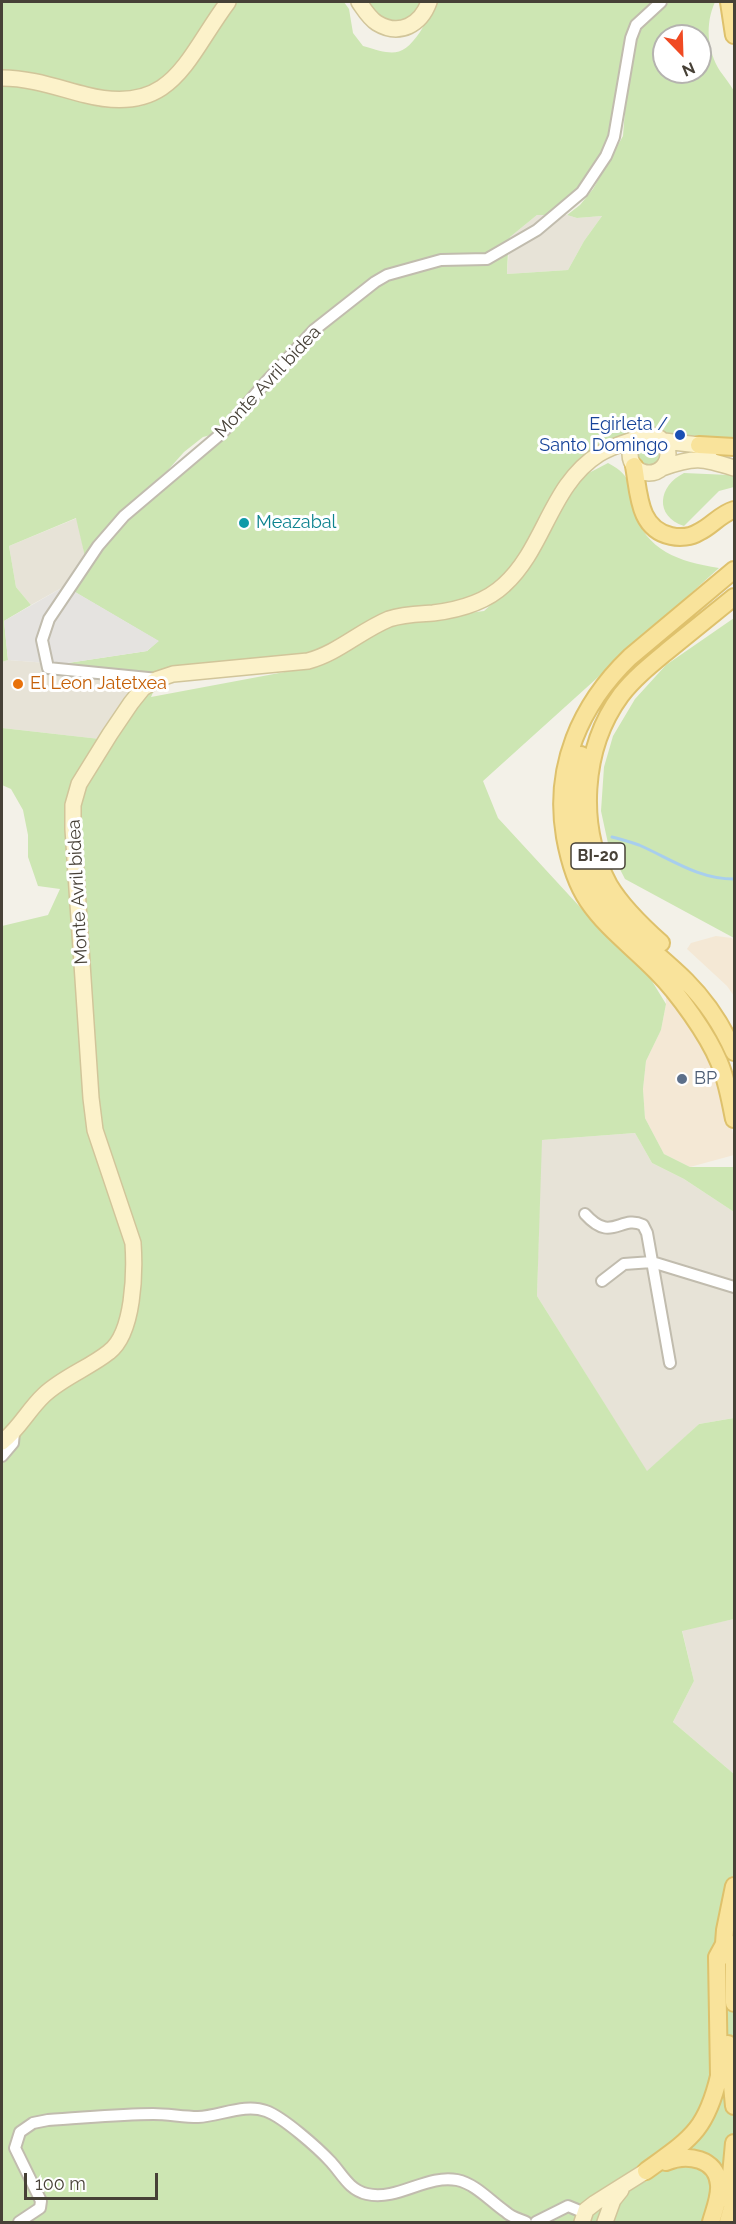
<!DOCTYPE html>
<html>
<head>
<meta charset="utf-8">
<style>
  body { margin:0 }
  #map { position:relative; width:736px; height:2224px; overflow:hidden; background:#f3f1e8; font-family:Raleway,sans-serif }
  canvas { display:block }
  .frame { position:absolute; inset:0; border:3px solid #474137; pointer-events:none }
  .north { position:absolute; left:652px; top:24px; width:60px; height:60px; box-sizing:border-box; background:#fff; border:2px solid #b5b3af; border-radius:50%; rotate:157deg; font-size:16px; font-weight:700; line-height:24px; text-align:center; color:#474137 }
  .north::after { content:''; display:block; margin:auto; width:21px; height:27px; background:#f04a23; clip-path:polygon(50% 0,100% 100%,50% 72%,0 100%) }
  .scale { position:absolute; left:24px; top:2173px; width:134px; height:27px; box-sizing:border-box; border:3px solid #474137; border-top:0; padding-left:8px; font-size:18px; line-height:21px; white-space:nowrap; color:#474137; -webkit-text-stroke:4px #fff; paint-order:stroke }
</style>
</head>
<body>
<div id="map">
<canvas width="736" height="2224"></canvas>
<div class="frame"></div>
<div class="north">N</div>
<div class="scale">100 m</div>
</div>
<script>
const ctx = document.querySelector('canvas').getContext('2d');
ctx.lineJoin = 'round';
function fillPath(path, color) { ctx.fillStyle = color; ctx.fill(path, 'evenodd'); }
function stroke(path, color, width, dash) { ctx.strokeStyle = color; ctx.lineWidth = width; ctx.lineCap = dash ? 'butt' : 'round'; ctx.setLineDash(dash || []); ctx.stroke(path); }
function drawText(font, color, halo, rows, align = 'center') {
  ctx.font = font + ' Raleway,sans-serif'; ctx.lineWidth = 6; ctx.setLineDash([]); ctx.textBaseline = 'middle'; ctx.strokeStyle = halo; ctx.fillStyle = color; for (const [text, x, y, turn = 0] of rows) {
    ctx.save(); ctx.translate(x, y); ctx.rotate((+turn || 0) * Math.PI / 180); ctx.textAlign = isNaN(turn) ? turn : align; if (halo) ctx.strokeText(text, 0, 0); ctx.fillText(text, 0, 0); ctx.restore();
  }
}
const residential = new Path2D(`
  M537 215H567L577 218 602 216 584 241 568 270 507 274 510 237Z
  M77 518 85 557 65 586 31 605 16 587 9 546Z
  M8 660 61 664 154 674 100 739 2 728V662Z
  M635 1133 652 1163 684 1179 734 1212V1418L699 1424 647 1472 537 1296 541 1140Z
  M734 1619V1774L673 1722 694 1681 682 1630Z`);
const commercial = new Path2D(`
  M716 936 732 938 734 942V996L727 986 687 949 691 943Z
  M666 991 697 1031 717 1069 734 1138V1155L690 1167 664 1154 645 1118 643 1089 646 1061 661 1030 666 1004Z`);
const green = new Path2D(`
  M2 2H222L190 48 161 83 135 94 95 93 28 74 2 71Z
  M235 2H344L349 9 353 33 363 46C393 55 402 58 420 32 427 21 431 14 434 2H656L634 20 612 130 606 146 586 183 551 215H537L510 237 509 243 486 256 377 275 222 428 211 435 203 437 184 452 168 470 115 517 85 557 76 518 9 546 16 587 31 605 4 621 8 660 2 662V81L101 107 121 108 142 106 167 91Z
  M368 2H421L418 12 400 24C386 21 372 17 368 2Z
  M669 2H715C705 24 707 50 720 71 725 78 730 84 734 91V442L668 438 652 431 642 432 598 450 519 564 477 597 438 608 322 650 294 656 164 669 151 697 322 665 397 623 484 611 523 576 568 497 585 475 608 463C636 478 625 485 633 509 647 552 678 561 719 568L483 781 498 818 603 932 618 938 647 973 666 1004 661 1030 646 1061 643 1089 645 1118 664 1154 690 1167H734V1212L684 1179 652 1163 635 1133 542 1140 537 1296 647 1471 699 1424 734 1418V1619L682 1631 694 1681 673 1722 734 1774V2222H2V926L48 915 60 889 38 886 28 857V835L23 810 11 789 2 785V728L100 739 153 674 61 664 147 651 158 641 73 591 103 546 123 523 316 333 386 279 410 271 508 251 507 274 568 270 584 241 602 216 577 218 567 215 580 205 593 189 623 136 628 71 639 26 661 11ZM664 36H700V72H664Z
  M637 454a12 12 0 1 1 24 0a12 12 0 1 1-24 0Z
  M684 473 729 475 734 477V487L719 491 684 526C654 516 658 486 684 473Z
  M734 618V938L625 879 609 848 601 811 604 767 613 736 635 699 666 665Z`);
const parking = new Path2D(`
  M65 586 159 641 147 651 61 664 8 660 4 621Z`);
const stream = new Path2D(`
  M612 837C621 839 630 842 639 845 671 859 698 879 734 879`);
const street = new Path2D(`
  M158 679 48 668 42 640 49 619 98 546 124 516 222 433 265 383 314 330 375 282 387 275 441 260 487 259 537 230 582 192 606 156 614 137 631 38 636 25 661 2
  M585 1214C612 1244 620 1214 643 1225L647 1233 670 1363
  M602 1281 624 1264 652 1262 734 1287
  M2 1456 13 1443 14 1432
  M19 2222 40 2208 41 2201 15 2148 20 2132 33 2123 48 2120C83 2118 118 2114 153 2114 168 2114 183 2117 198 2117 220 2116 245 2103 266 2111 283 2117 318 2148 331 2162 342 2174 349 2190 367 2194 398 2201 427 2174 457 2180 476 2184 490 2201 506 2212 511 2217 519 2219 526 2222
  M536 2222 568 2206 585 2213`);
const secondary = new Path2D(`
  M359 2C364 9 369 18 377 23 400 37 421 24 429 2
  M2 78C31 78 58 88 86 95 173 117 186 58 228 2
  M630 454a19 19 0 1 1 38 0a19 19 0 1 1-38 0Z
  M664 441 699 445 711 449
  M662 468C695 456 702 458 734 468
  M2 1442C19 1429 28 1410 44 1395 63 1377 89 1368 109 1352 134 1333 135 1272 133 1243L95 1130 91 1098 73 829V805L79 784 110 734 131 703 143 688 158 679 173 674 308 661C338 653 360 631 389 619 403 614 418 614 433 613 458 610 486 602 504 585 545 548 550 485 599 454 612 446 627 442 641 437
  M582 2222 586 2210 595 2203 646 2171
  M605 2222 613 2200 621 2190`);
const primary = new Path2D(`
  M729 2 734 35
  M699 445 734 447
  M634 466C639 493 638 529 671 536 680 538 691 537 699 532 712 526 720 514 734 510
  M734 570 630 657C580 705 553 767 565 837 569 859 575 882 588 901 607 929 634 948 657 972 678 993 708 1035 719 1062 727 1080 730 1100 734 1119
  M581 755C567 808 581 872 616 915 636 939 663 958 686 981 707 1002 722 1025 734 1052
  M661 943C642 926 622 907 609 885 577 827 582 748 621 695 635 677 653 663 671 648 692 631 713 614 734 597
  M734 1944V2003
  M723 1956 725 1930 734 1886
  M728 2044 734 2106
  M666 2162C687 2153 717 2158 719 2185 720 2197 714 2211 711 2222
  M646 2171C690 2139 706 2131 719 2076L717 1957 723 1946
  M724 2198 731 2175 734 2143
  M728 2222 734 2201`);
const markers = [
  [680,435,6,"#1a4fb4"],
  [244,523,6,"#0f9aa8"],
  [18,684,6,"#e8710a"],
  [682,1079,6,"#5c6f8a"]
];
const shields = [
  [598,856,54]
];
const shieldNames = [
  ["BI-20",598,856]
];
const streetNames = [
  ["Monte Avril bidea",268,382,-47],
  ["Monte Avril bidea",78,892,-93]
];
const transitNames = [
  ["Egirleta /",668,425],
  ["Santo Domingo",668,446]
];
const cultureNames = [
  ["Meazabal",256,523]
];
const foodNames = [
  ["El Leon Jatetxea",30,684]
];
const serviceNames = [
  ["BP",694,1079]
];
fillPath(residential, '#e7e3d7');
fillPath(commercial, '#f4e8d5');
fillPath(green, '#cde6b3');
fillPath(parking, '#e5e3e0');
stroke(stream, '#a8ceed', 3);
stroke(street, '#c1bcae', 14);
stroke(secondary, '#d1c59a', 18);
stroke(primary, '#dec16c', 20);
stroke(street, '#fff', 10);
stroke(secondary, '#fcf2ca', 15);
stroke(primary, '#f9e39b', 16);
for (const [x, y, r, color] of markers) { const dot = new Path2D(); dot.arc(x, y, r, 0, 2 * Math.PI); ctx.fillStyle = color; ctx.fill(dot); stroke(dot, '#fff', 2); }
for (const [x, y, w] of shields) { const box = new Path2D(); box.roundRect(x - w / 2, y - 13, w, 26, 4.5); ctx.fillStyle = '#fff'; ctx.fill(box); stroke(box, '#474137', 1.5); }
drawText('bold 16px', '#474137', null, shieldNames);
drawText('18px', '#474137', '#fff', streetNames);
drawText('18px', '#164399', '#fff', transitNames, 'right');
drawText('18px', '#0d838f', '#fff', cultureNames, 'left');
drawText('18px', '#c56008', '#fff', foodNames, 'left');
drawText('18px', '#4e5e75', '#fff', serviceNames, 'left');
</script>
</body>
</html>
